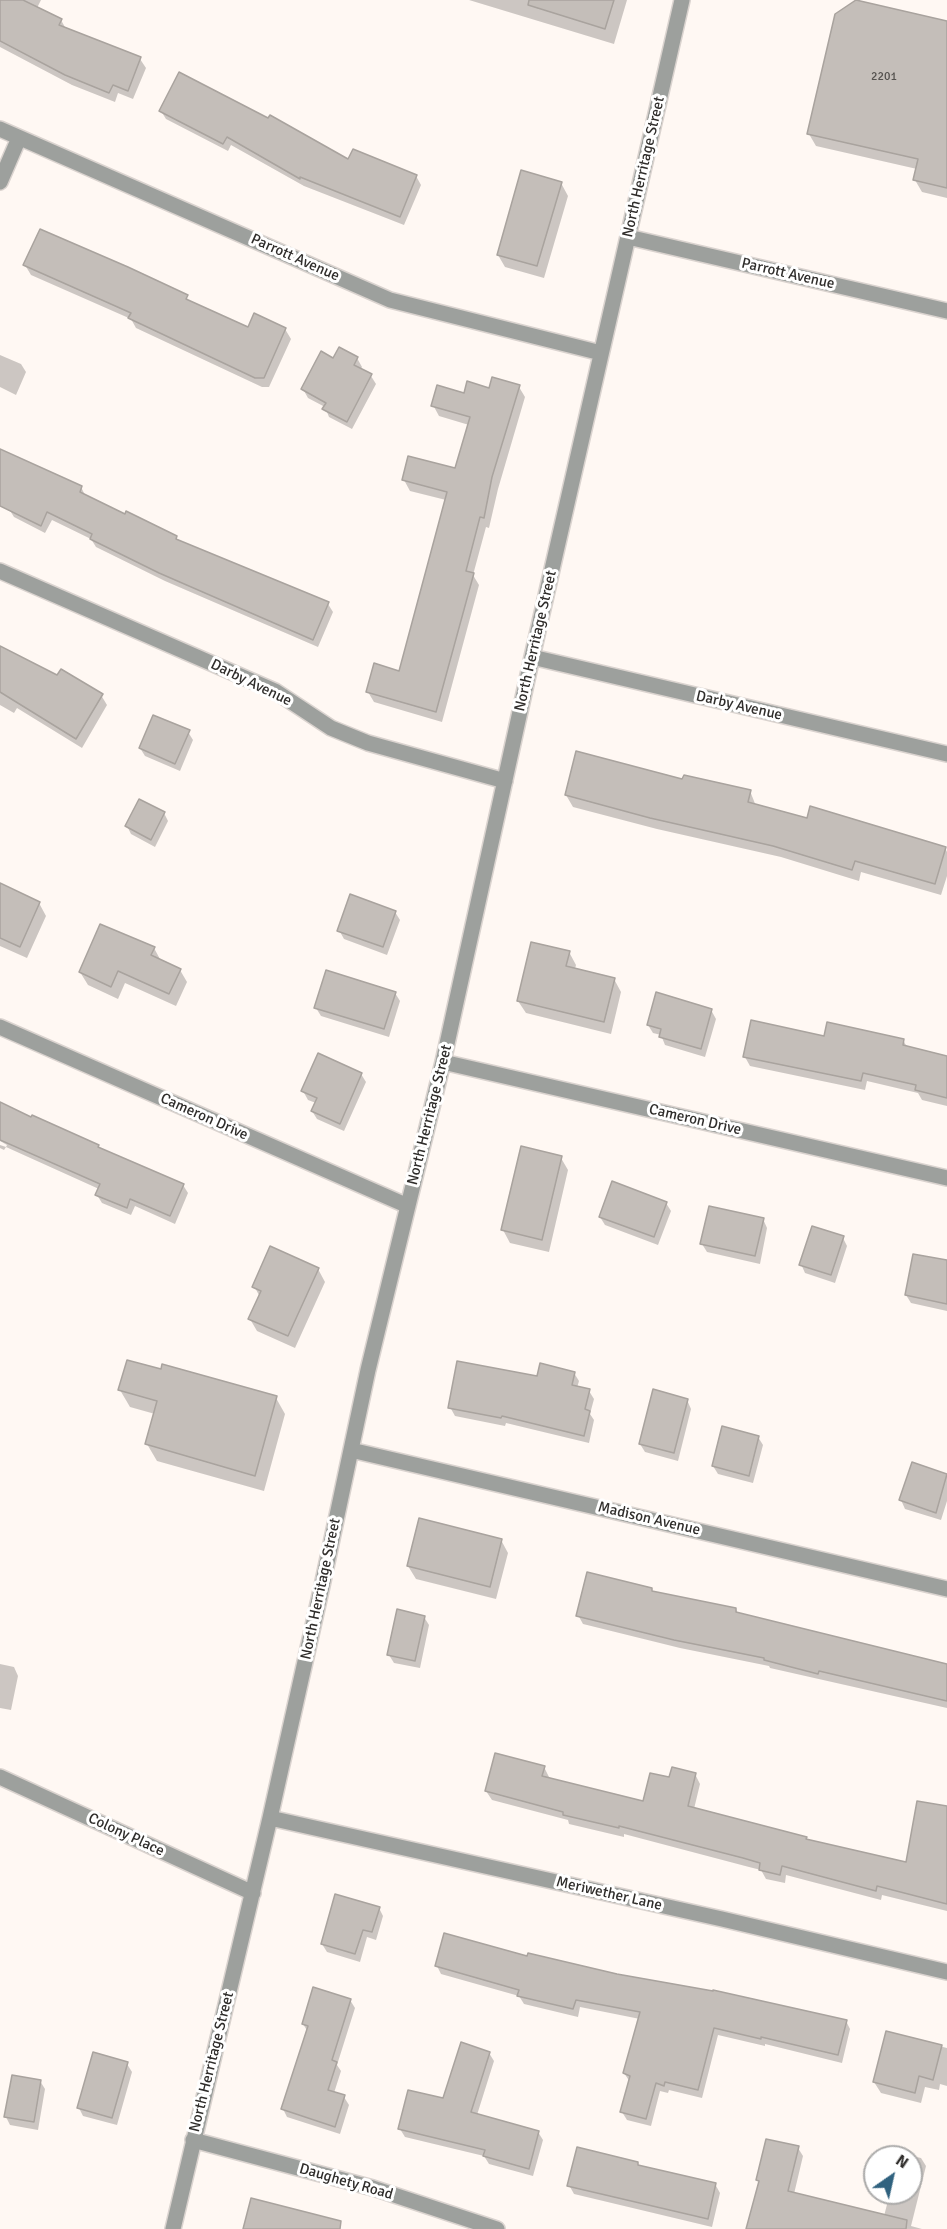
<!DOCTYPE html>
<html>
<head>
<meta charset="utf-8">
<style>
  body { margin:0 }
  #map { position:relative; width:947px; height:2229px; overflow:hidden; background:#fff8f3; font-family:Signika,sans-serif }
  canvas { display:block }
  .north { position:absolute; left:863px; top:2145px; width:60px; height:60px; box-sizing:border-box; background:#fff; border:2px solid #acabaa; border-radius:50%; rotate:34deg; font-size:16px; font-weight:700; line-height:24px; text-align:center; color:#2f2d2b }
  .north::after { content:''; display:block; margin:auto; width:21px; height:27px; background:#30627f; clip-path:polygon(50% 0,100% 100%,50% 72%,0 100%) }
</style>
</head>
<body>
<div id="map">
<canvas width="947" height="2229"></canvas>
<div class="north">N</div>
</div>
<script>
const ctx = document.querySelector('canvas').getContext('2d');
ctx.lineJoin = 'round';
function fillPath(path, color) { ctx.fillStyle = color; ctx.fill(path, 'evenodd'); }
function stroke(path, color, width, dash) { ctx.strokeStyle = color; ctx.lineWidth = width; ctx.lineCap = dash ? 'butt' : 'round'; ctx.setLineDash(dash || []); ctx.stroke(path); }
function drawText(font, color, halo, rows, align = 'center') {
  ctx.font = font + ' Signika,sans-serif'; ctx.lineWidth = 6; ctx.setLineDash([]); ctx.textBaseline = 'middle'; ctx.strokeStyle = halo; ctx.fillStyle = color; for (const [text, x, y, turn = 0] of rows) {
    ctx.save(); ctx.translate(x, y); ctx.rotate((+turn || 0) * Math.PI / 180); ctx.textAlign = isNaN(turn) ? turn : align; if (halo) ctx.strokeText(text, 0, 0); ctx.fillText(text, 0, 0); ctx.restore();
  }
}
const shadow = new Path2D(`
  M0 0H41L37 8 61 20 66 29 140 59 146 68 133 99 118 93 115 102 72 85 0 47Z
  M469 0H627L614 44Z
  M947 22V198L922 192 915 180 917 169 816 146 809 134Z
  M161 111 349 161 416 176 421 185 404 225 304 186 231 145 228 151 166 119Z
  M561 183 568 196 544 278 505 267 498 255Z
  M25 265 186 297 190 302 249 329H285L291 339 269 387H262L136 328 131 319 31 275Z
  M0 355 21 364 26 372 16 395 0 387Z
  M357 358 362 367 360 370 371 376 376 384 352 429 329 417 325 407 308 398 303 389 334 360Z
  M519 387 525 397 498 489 489 528 486 527 473 575 479 585 442 722 374 702 368 692 401 672 446 500 410 491 404 480 456 469 469 425 439 416 433 405 490 390Z
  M0 451 81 487 86 497 176 537 179 542 328 604 333 612 318 647 165 581 96 547 91 539 52 520 45 533 14 517 9 509 0 502Z
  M0 647 57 677 101 695 107 705 82 748 17 708 14 713 0 705Z
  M188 732 193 740 180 771 145 756 140 748Z
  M684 781 750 791 756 806 808 820 945 848 947 852V876L941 895 861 872 859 881 781 857 657 829 573 807 566 795Z
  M164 813 168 821 155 847 131 834 127 826Z
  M0 885 39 903 46 916 27 958 0 946Z
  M395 912 400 920 387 955 344 939 339 930Z
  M154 948 161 961 180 970 187 982 176 1006 125 983 118 999 88 985 80 972Z
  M569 952 576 965 575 969 614 979 621 992 611 1034 526 1013 518 1001Z
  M395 993 400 1001 389 1037 321 1016 316 1008Z
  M711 1010 716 1019 705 1057 665 1045 661 1035 653 1033 648 1025Z
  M825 1038 903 1040 907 1047 947 1057V1106L922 1100 918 1093 867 1081 865 1090 750 1066 745 1057Z
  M361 1074 366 1082 344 1131 317 1119 312 1111 316 1103 308 1100 303 1091Z
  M0 1103 32 1119 98 1146 101 1150 183 1185 188 1193 175 1224 135 1206 131 1215 102 1203 97 1195 99 1189 6 1147 4 1150 0 1148V1145L6 1147 7 1145 0 1141Z
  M561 1158 568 1170 549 1252 510 1243 503 1230Z
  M666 1203 671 1211 658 1245 605 1225 600 1217Z
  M763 1219 767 1228 760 1264 707 1252 702 1244Z
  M843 1238 847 1246 835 1283 805 1273 801 1264Z
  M947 1262V1311L911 1303 906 1295Z
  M318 1269 325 1282 295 1348 257 1331 250 1319 260 1297 254 1286Z
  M574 1373 579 1381 577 1388 589 1391 594 1399 590 1414 594 1420 589 1443 506 1423 505 1426 455 1416 450 1407 538 1378Z
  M120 1390 276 1398 285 1414 264 1491 157 1461 147 1444 155 1414 130 1407Z
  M687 1400 691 1409 678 1461 645 1452 640 1444Z
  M758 1437 763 1445 753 1483 718 1474 713 1466Z
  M913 1464 947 1476V1501L941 1520 905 1509 901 1500Z
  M501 1540 508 1553 496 1599 416 1579 408 1566Z
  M651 1589 653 1593 736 1609 738 1614 947 1671V1708L770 1668 769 1666 680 1648 583 1624 578 1615Z
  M424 1617 429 1625 420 1668 394 1663 389 1655Z
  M0 1664 14 1667 18 1676 11 1710 0 1708Z
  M544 1767 549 1777 548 1779 644 1803 670 1779 695 1774 700 1784 694 1809 806 1838 807 1841 908 1864 947 1808V1911L882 1895 881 1900 786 1875 785 1883 766 1879 761 1870 749 1867 624 1834V1837L569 1824 568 1820 492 1800 486 1791Z
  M379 1908 383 1916 376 1940 367 1937 360 1962 327 1952 322 1944Z
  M528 1958 846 2021 850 2029 842 2063 765 2044V2046L718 2035 702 2098 669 2090 668 2093 660 2091 651 2126 627 2120 622 2112 630 2082 624 2073 640 2019 580 2007 578 2017 524 2004 519 1996 441 1974 437 1966Z
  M350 2000 355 2008 337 2065 341 2071 334 2093 344 2097 349 2105 340 2134 287 2117 283 2109 308 2032 303 2024Z
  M887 2033 947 2048V2086L940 2084 939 2090 925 2087 921 2103 881 2093 874 2082Z
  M489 2053 494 2061 477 2115 538 2132 543 2140 533 2176 489 2164 484 2156 405 2137 400 2129 444 2100Z
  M127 2064 132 2072 117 2125 83 2116 79 2108Z
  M40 2081 45 2089 38 2130 10 2125 6 2117Z
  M798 2148 803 2156 794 2194 884 2216 890 2193H911V2157H899L900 2153 921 2158 926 2166 911 2226 922 2229H750L760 2184 758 2180Z
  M637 2163 640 2167 715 2184 720 2193 712 2227 574 2194 569 2185Z`);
const building = new Path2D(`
  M0 0H23L62 19 59 25 141 57 128 91 113 85 109 93 65 75 0 41Z
  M529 0H614L605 29 528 5Z
  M856 0 947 21V188L913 180 918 159 807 134 835 14Z
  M179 72 268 118 270 115 348 159 353 149 417 175 400 217 300 177V179L227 137 223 144 159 111Z
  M521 170 562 182 537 266 497 255Z
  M40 229 128 267 188 295 186 299 248 327 254 313 286 328 264 378H255L162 334 128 318 131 313 23 265Z
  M339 347 358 357 354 365 372 374 347 422 322 409 326 403 301 389 321 351 333 358Z
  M492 377 520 385 492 477 484 518 480 517 466 571 474 573 436 712 366 692 374 663 399 671 447 492 402 480 408 456 455 468 470 417 431 406 437 385 464 393 467 381 489 388Z
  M0 449 82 486 80 492 125 514 126 511 177 536 176 539 329 602 313 640 159 573 90 539 92 534 47 512 41 526 0 506Z
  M0 646 57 675 61 669 103 694 76 739 0 692Z
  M153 715 190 730 175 764 139 748Z
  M576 751 682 779 684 775 751 790 748 802 807 818 810 806 946 847 935 884 855 861 852 870 773 846 650 818 565 795Z
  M139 799 165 812 151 840 125 826Z
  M0 883 40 902 20 947 0 938Z
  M350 894 396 911 383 947 337 931Z
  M100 924 155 947 151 955 181 969 169 994 118 971 111 987 79 972Z
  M531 942 570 951 566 966 615 978 604 1022 517 1001Z
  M326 970 396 992 384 1029 314 1008Z
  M656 992 712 1009 701 1049 659 1037 661 1029 647 1025Z
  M751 1020 824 1036 827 1022 904 1039 903 1045 947 1056V1098L915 1090 916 1085 863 1073 861 1081 743 1057Z
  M318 1053 362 1073 340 1124 311 1111 317 1098 301 1091Z
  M0 1102 31 1117 32 1115 99 1145 98 1147 184 1184 170 1216 130 1199 127 1208 95 1195 100 1184 0 1140Z
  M521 1146 562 1156 542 1240 501 1230Z
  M612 1181 667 1202 654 1237 599 1217Z
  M709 1206 764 1218 755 1256 700 1244Z
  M812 1226 844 1236 831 1275 799 1265Z
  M270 1246 319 1268 288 1336 248 1319 261 1291 252 1287Z
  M913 1254 947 1260V1304L905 1295Z
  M127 1360 161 1369 162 1364 277 1396 255 1476 145 1444 157 1401 118 1390Z
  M457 1361 537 1376 540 1363 575 1372 572 1385 590 1389 585 1409 590 1411 584 1436 502 1416 501 1418 448 1408Z
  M653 1389 688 1399 674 1453 639 1444Z
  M722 1426 759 1436 749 1476 712 1466Z
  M912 1462 947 1474 936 1513 899 1500Z
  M419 1518 502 1539 490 1587 407 1566Z
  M587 1572 652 1588V1591L736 1608V1612L947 1664V1701L819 1671 818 1674 764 1660V1658L674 1640 576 1616Z
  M397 1609 425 1616 415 1661 387 1655Z
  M495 1753 545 1766 542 1776 643 1801 650 1773 669 1777 672 1767 696 1773 688 1806 807 1837 806 1839 906 1862 917 1801 947 1806V1904L877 1886 876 1891 782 1866 780 1875 759 1870 760 1863 743 1858 619 1826V1828L563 1815V1812L485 1791Z
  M335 1894 380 1907 372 1932 363 1930 355 1954 321 1944Z
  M444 1933 527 1956 528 1953 617 1974 713 1991V1990L847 2020 838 2055 761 2037V2039L714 2028 698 2090 665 2082 664 2086 656 2083 646 2119 620 2112 630 2076 623 2073 640 2012 576 2000 573 2009 517 1996 519 1990 435 1966Z
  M313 1987 351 1999 332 2060 337 2062 328 2090 345 2095 335 2127 281 2109 308 2026 302 2024Z
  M886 2031 942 2045 933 2080 919 2076 915 2093 873 2082Z
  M461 2042 490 2052 471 2112 539 2131 529 2169 483 2156 485 2150 398 2129 408 2090 443 2098Z
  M93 2052 128 2062 112 2118 77 2108Z
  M12 2075 41 2080 34 2122 4 2117Z
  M766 2139 799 2146 788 2191 907 2220 906 2229H746L759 2181 756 2180Z
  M577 2147 638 2162V2165L716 2183 708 2219 567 2186Z
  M251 2198 341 2221 340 2229H243Z`);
const minor = new Path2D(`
  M0 129 390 300 601 353
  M0 182 19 138
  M628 237 947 311
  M0 571 275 691 331 728 368 743 505 781
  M532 657 947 754
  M0 1027 408 1206
  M443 1062 947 1178
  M351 1450 947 1589
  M0 1777 253 1893
  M270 1818 722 1919 947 1972
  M193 2140 373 2188 497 2229
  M173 2229 270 1818 322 1586 368 1370 443 1062 532 657 682 0`);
const numberNames = [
  ["2201",884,77]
];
const streetNames = [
  ["North Herritage Street",644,167,-77],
  ["Parrott Avenue",295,258,24],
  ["Parrott Avenue",788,274,13],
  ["North Herritage Street",536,641,-77],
  ["Darby Avenue",251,683,26],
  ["Darby Avenue",739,706,13],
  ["North Herritage Street",430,1115,-76],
  ["Cameron Drive",204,1117,24],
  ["Cameron Drive",695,1120,13],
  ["Madison Avenue",649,1519,13],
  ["North Herritage Street",321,1589,-78],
  ["Colony Place",126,1835,25],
  ["Meriwether Lane",609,1894,13],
  ["North Herritage Street",212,2062,-76],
  ["Daughety Road",346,2182,16]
];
fillPath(shadow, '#0003');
fillPath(building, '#c4beb9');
stroke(building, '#a9a39e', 1.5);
stroke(minor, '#dad3cf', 18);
stroke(minor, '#9da09d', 15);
drawText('12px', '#54514e', null, numberNames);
drawText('15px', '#2f2d2b', '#fff', streetNames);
</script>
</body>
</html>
